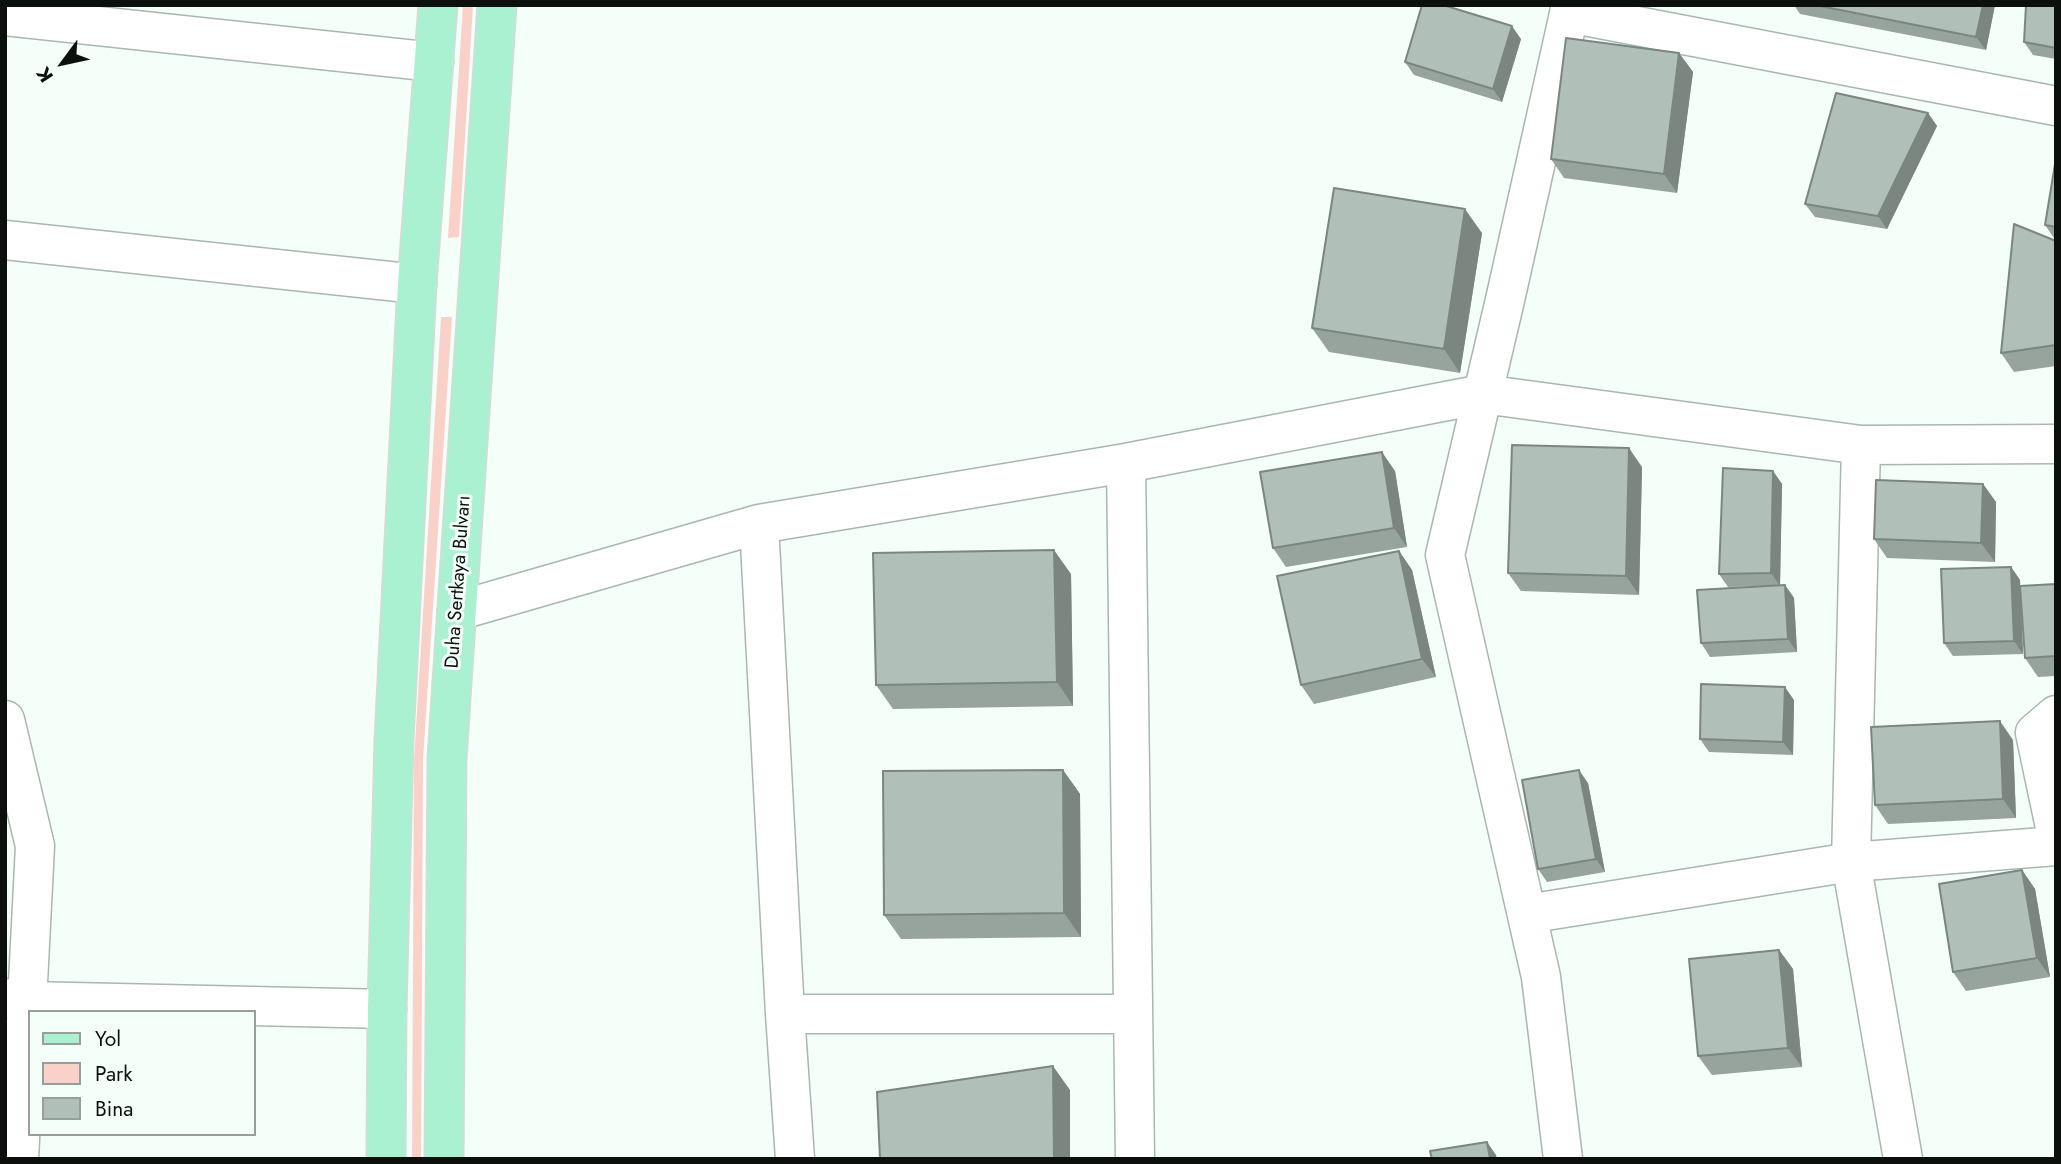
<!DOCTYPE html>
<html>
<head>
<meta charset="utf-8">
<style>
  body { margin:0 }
  #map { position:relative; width:2061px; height:1164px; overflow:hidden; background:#f3fff8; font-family:Jost,sans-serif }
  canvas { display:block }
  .frame { position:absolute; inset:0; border:7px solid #0b100d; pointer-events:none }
  .legend { position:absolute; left:28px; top:1010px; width:228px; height:126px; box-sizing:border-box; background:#f3fff8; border:2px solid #969f9a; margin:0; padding:9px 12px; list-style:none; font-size:21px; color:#0b100d }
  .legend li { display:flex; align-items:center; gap:14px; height:35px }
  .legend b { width:35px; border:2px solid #969f9a }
  .north { position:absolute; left:28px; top:28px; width:70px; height:70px; -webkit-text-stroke:5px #f3fff8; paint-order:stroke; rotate:237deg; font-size:19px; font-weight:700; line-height:28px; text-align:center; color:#0b100d }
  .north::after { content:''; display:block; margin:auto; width:24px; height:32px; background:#0b100d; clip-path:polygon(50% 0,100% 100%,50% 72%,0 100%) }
</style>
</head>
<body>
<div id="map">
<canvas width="2061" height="1164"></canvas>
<div class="frame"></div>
<ul class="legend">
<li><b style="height:9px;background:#aaf1d1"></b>Yol</li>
<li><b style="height:19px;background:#fad1c9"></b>Park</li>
<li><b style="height:19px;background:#b0bfb7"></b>Bina</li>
</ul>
<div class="north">K</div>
</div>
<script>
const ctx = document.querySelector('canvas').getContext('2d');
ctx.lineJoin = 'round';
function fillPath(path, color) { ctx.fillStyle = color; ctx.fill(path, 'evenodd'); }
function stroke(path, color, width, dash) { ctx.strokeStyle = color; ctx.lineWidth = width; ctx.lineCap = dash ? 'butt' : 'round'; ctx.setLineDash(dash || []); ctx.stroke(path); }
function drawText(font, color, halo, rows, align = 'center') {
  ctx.font = font + ' Jost,sans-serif'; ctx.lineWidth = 6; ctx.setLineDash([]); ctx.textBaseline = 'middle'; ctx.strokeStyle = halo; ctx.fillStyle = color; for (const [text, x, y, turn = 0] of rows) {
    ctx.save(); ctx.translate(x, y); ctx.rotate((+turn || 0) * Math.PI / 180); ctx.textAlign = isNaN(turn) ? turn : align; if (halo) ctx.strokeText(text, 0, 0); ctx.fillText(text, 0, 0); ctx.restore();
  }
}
const green = new Path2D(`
  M463 5H473L459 237 448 238Z
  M441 317H452L423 760 421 1159H412L414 761Z`);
const minor = new Path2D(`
  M1569 13 2056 106
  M5 16 434 62
  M5 240 417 284
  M1861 445 1851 862 1903 1159
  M1126 463 1135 1159
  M759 524 785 1014 795 1159
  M457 611 759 524 1126 463 1483 394 1861 445 2056 444
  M2056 715 2035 733 2056 832
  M5 720 35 846 19 1159
  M1527 914 1851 862 2056 846
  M5 998 27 1001 387 1009
  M785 1014H1133
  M1563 1159 1541 977 1445 555 1505 300 1571 5`);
const major = new Path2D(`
  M386 1159 387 1009 394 740 417 284 438 5
  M444 1159 447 758 497 5`);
const wall = new Path2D(`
  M1794 5H1995L1986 50 1800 14Z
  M2056 5V59L2033 55 2024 42Z
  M1521 39 1502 102 1414 75 1405 62Z
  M1679 53 1693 72 1677 193 1564 178 1551 159Z
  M1928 113 1937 126 1887 229 1815 217 1805 204Z
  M2056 158V241L2045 225Z
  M1482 233 1460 373 1329 352 1312 328Z
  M2056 241V366L2014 372 2001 353Z
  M1642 467 1639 595 1521 591 1508 573Z
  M1395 471 1407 547 1286 567 1273 548Z
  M1773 471 1782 484 1780 585H1785L1794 598 1797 652 1710 657 1701 643 1771 586 1728 587 1719 574Z
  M1983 484 1996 502 1995 562 1887 558 1874 539Z
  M1399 551 1412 570 1436 677 1314 704 1301 685Z
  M2011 567 2020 580V586L2056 584V676L2038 677 2025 658 2021 590 2023 654 1953 656 1944 643Z
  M1071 574 1073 706 893 709 876 685Z
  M1794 700 1793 755 1709 752 1700 739Z
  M2013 740 2016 818 1888 824 1875 805Z
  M1063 770 1080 794 1081 937 901 939 884 915Z
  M1588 783 1605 872 1547 882 1538 869Z
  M2022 870 2035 889 2050 977 1966 991 1953 972Z
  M1779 950 1793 969 1802 1067 1712 1075 1698 1056Z`);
const shadedWall = new Path2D(`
  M1983 5H1995L1986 50 1976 37Z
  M1512 26 1521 39 1502 102 1493 89Z
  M1679 53 1693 72 1677 193 1664 174Z
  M1928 113 1937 126 1887 229 1878 216Z
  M1465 209 1482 233 1460 373 1444 349Z
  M1629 448 1642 467 1639 595 1626 576Z
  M1382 452 1395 471 1407 547 1394 528Z
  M1773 471 1782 484 1780 586 1771 573Z
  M1983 484 1996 502 1995 562 1981 543Z
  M1054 550 1071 574 1073 706 1057 682Z
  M1399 551 1412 570 1436 677 1422 659Z
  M2011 567 2020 580 2023 654 2014 641Z
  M1785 585 1794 598 1797 652 1788 639Z
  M1785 687 1794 700 1793 755 1783 742Z
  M2000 721 2013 740 2016 818 2003 799Z
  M1063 770 1080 794 1081 937 1064 913Z
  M1579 770 1588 783 1605 872 1596 859Z
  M2022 870 2035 889 2050 977 2037 958Z
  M1779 950 1793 969 1802 1067 1788 1048Z
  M1053 1066 1070 1090V1159H1054Z
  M1487 1142 1496 1155 1497 1159H1490Z`);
const building = new Path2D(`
  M1422 5H1443L1512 26 1493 89 1405 62Z
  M1815 5H1983L1976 37Z
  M2026 5H2056V48L2024 42Z
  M1566 38 1679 53 1664 174 1551 159Z
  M1836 93 1928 113 1878 216 1805 204Z
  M2056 158V227L2045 225Z
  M1334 188 1465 209 1444 349 1312 328Z
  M2014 224 2056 241V345L2001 353Z
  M1512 445 1629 448 1626 576 1508 573Z
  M1382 452 1394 528 1273 548 1260 472Z
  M1723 468 1773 471 1771 573 1719 574Z
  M1876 480 1983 484 1981 543 1874 539Z
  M1054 550 1057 682 876 685 873 553Z
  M1399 551 1422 659 1301 685 1277 576Z
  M2011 567 2014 641 1944 643 1941 569Z
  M2056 584V656L2025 658 2020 586Z
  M1785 585 1788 639 1701 643 1697 590Z
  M1701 684 1785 687 1783 742 1700 739Z
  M2000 721 2003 799 1875 805 1871 727Z
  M1063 770 1064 913 884 915 883 771Z
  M1579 770 1596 859 1538 869 1522 780Z
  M2022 870 2037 958 1953 972 1939 884Z
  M1779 950 1788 1048 1698 1056 1689 959Z
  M1053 1066 1054 1159H880L877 1092Z
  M1487 1142 1490 1159H1432L1430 1151Z`);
const streetNames = [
  ["Duha Sertkaya Bulvarı",459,582,-86]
];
fillPath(green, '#fad1c9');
stroke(minor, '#a9b7b0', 41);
stroke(major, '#d8d9d8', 41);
stroke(minor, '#fff', 38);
stroke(major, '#aaf1d1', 38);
fillPath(wall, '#97a49d');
fillPath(shadedWall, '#7b8680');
fillPath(building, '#b0bfb7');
stroke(building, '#7b8680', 2);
drawText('19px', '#0b100d', '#f3fff8', streetNames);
</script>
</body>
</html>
